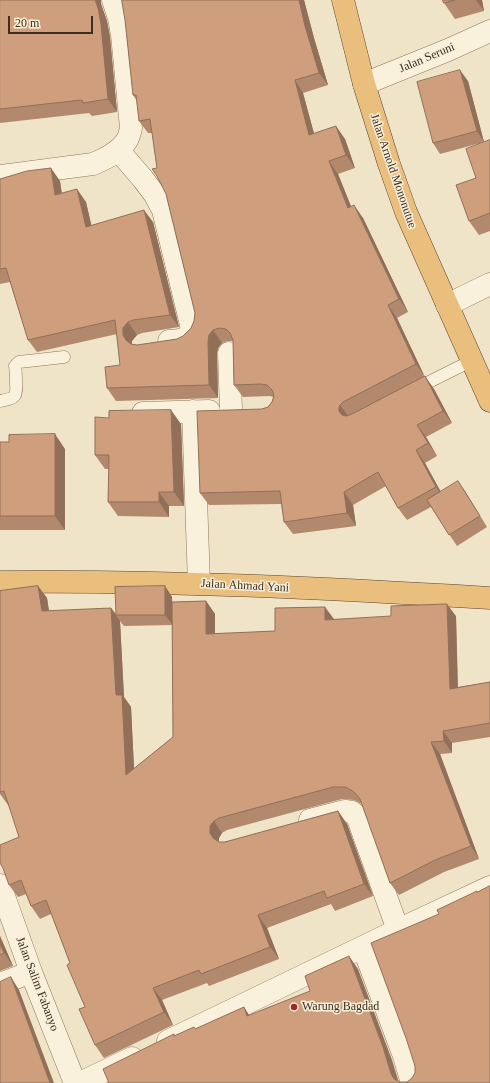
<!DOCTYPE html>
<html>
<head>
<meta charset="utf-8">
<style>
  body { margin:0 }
  #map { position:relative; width:490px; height:1083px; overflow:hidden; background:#f0e4c8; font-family:"Times New Roman",serif }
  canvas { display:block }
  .scale { position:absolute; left:8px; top:16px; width:85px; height:18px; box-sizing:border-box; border:2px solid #3d2e20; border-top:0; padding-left:5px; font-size:12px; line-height:14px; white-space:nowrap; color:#3d2e20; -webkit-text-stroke:3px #f7eed8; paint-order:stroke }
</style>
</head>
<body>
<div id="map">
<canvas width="490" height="1083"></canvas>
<div class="scale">20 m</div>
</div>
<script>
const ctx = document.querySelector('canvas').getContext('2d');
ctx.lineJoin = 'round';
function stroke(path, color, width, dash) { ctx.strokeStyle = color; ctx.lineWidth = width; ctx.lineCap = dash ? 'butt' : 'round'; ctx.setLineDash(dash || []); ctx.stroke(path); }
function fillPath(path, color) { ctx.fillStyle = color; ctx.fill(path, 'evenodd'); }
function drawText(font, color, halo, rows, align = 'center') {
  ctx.font = font + ' "Times New Roman",serif'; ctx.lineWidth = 3; ctx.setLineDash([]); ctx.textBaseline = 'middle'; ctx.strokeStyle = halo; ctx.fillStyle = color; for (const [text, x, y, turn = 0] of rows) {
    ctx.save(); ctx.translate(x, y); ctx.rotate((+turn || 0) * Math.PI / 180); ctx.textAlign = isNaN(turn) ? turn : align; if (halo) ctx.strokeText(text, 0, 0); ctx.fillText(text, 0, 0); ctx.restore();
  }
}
const service = new Path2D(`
  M415 389 471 361
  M0 401C15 398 17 398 16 383 16 377 16 371 15 366L19 362 64 357`);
const minor = new Path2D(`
  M364 84 448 50 490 31
  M118 150 143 179 155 195 163 210 192 329C187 341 180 340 169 341
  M0 176 93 164C105 159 120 152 127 140 129 137 130 132 131 128L122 35 119 18 113 0
  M447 305 490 284
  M229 353 231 410
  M193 411 199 584
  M143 413 209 411
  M310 820 345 811 352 812 357 816 398 930
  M0 885 31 972 75 1083
  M363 947 404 1056 412 1083
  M0 984 31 972
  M168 1041 398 930 490 887
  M80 1083 132 1058`);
const trunk = new Path2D(`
  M343 0 364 84 389 164 406 212 490 401
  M0 582C163 580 327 588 490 598`);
const wall = new Path2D(`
  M0 0 101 4 107 21 110 37 117 112 92 116 89 113 0 123Z
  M122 0H304L314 38 328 85 303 93 314 134 345 139 355 168 338 174 351 207 363 218 408 312 397 318 424 376 434 389 452 423 426 437 437 456 425 463 441 492 458 481 487 527 457 546 431 507 407 520 398 508 386 486 353 505 356 526 293 534 284 522 281 504 209 505 200 493 262 409 268 407 272 402 273 397 270 396 243 397 234 385 233 341H228L222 343 218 348 217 353 218 398 116 401 107 388 120 365 117 334 37 352 28 340 10 282 0 284V179L60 181 62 193 86 202 91 225 153 222 179 327 142 333 137 335 132 341V344L137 345 177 339 183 336 191 328 194 321 195 313 166 194 157 168 152 133H148L139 121 137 101 133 95 125 20Z
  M443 0H482L484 11 455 19 444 3Z
  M468 81 484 142 440 154 433 143Z
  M490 140V231L479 235 469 221Z
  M109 418 181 424 184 506H169V517L118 516 108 502 109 469H105L95 455Z
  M0 442 65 449V530H0Z
  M38 586 47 598 49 611 111 608 116 614 165 586 172 597V602L206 601 215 614V634L275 631 334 619 456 616 458 687 490 682V737L452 743V753L440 754 479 859 444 872 399 895 390 883 362 804 354 800 342 799 227 830 222 833 219 838V842H225L338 811 347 824 373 896 335 911 331 904 267 928 279 959 209 986 207 983 162 1000 173 1025 104 1058 95 1045 85 1007 70 963 51 914 40 919 31 906 26 894 18 897 9 885 19 837 9 805H8L0 794V591ZM120 621 124 626 172 625 173 737 134 769 131 707 124 697Z
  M0 936 13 966 0 971Z`);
const shadedWall = new Path2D(`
  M95 0H101V4L107 21 110 37 117 112 108 99Z
  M299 0H304L314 38 328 85 319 73 305 26Z
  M476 0H482L484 11Z
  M460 70 468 81 484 142 477 131Z
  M295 80 303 93 318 148 309 135Z
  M336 126 345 139 355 168 346 155Z
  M329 161 338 174 357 221 348 208Z
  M51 168 60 181 63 207 55 195Z
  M77 189 86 202 95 240 86 227Z
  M354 205 363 218 408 312 399 299Z
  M144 210 153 222 179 327 170 315Z
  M388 305 397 318 425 377 416 364Z
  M128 322 137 335 132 341V347L126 340 123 335V328Z
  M213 330 222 343 218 348 217 353 218 398 209 385 208 341 209 335Z
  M425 376 434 389 452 423 443 411Z
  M340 405 349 417 348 424 339 411V408Z
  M171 410 181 424 184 506 174 492Z
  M417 425 426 437 437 456 428 443Z
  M55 434 65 449V530L55 516Z
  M416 450 425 463 445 500 436 487Z
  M458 481 465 491 487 527 480 516Z
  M159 492 169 506V517L159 502Z
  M344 492 353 505 356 526 347 513Z
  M38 586 47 598 51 624 42 611Z
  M165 586 172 597 173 625 165 615Z
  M206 601 215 614V647L206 634Z
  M447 604 456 616 458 701 450 689Z
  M325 607 334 619 325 620Z
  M111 608 120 621 124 697 131 707 135 788 126 775 116 695Z
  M443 731 452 743V753L444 741Z
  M431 742 440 754 479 859 471 846Z
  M338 811 347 824 373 896 364 884Z
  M214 821 222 833 219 838V846L210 833V826Z
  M258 915 267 928 279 959 270 947Z
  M0 936 13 966 4 953 0 944Z
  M349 956 358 969 392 1060 399 1083H397L391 1074Z
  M11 977 19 990 54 1083H50Z
  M153 988 162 1000 173 1025 164 1012Z
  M244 1007 253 1021 247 1016Z`);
const building = new Path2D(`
  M0 0H95L98 8 101 24 108 99 83 103 82 100 0 109Z
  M122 0H299L305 26 319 73 295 80 309 135 336 126 346 155 329 161 348 208 354 205 399 299 388 305 416 364 343 402 340 405 339 408V411L342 415 346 416 350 415 425 376 443 411 417 425 428 443 416 450 436 487 398 508 378 472 344 492 347 513 284 522 280 491 200 493 197 411 262 409 268 407 272 402 274 396 272 390 267 385 261 384 234 385 233 340 230 333 226 329 219 328 213 330 209 335 208 341 209 385 107 388 105 367 120 365 115 320 28 340 6 268 0 269V179L27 171 51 168 55 195 77 189 86 227 144 210 170 315 133 320 128 322 123 328V335L126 340 131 344 137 345 177 339 183 336 191 328 194 321 195 313 166 194 157 176 153 170 152 169 157 168 150 119 139 121 136 95H133L125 20Z
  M443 0H455L444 3Z
  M460 70 477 131 433 143 417 82Z
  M490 140V213L469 221 456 185 476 178 466 149Z
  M171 410 174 492H159V502H108L109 455H95V417L109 418V411Z
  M55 434V516H0V442H9V435Z
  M458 481 480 516 449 535 427 500Z
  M38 586 42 611 111 608 116 695H122L126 775 173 737 172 602 206 601V634L275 631V608L325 607V620L391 616V606L447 604 450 689 490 682V723L443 731 444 741 431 742 471 846 435 860 390 883 360 799 356 794 351 790 345 787H333L219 818 214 821 210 826V833L213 838 219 842H225L338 811 364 884 327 898 324 891 258 915 270 947 201 974 199 970 153 988 164 1012 95 1045 79 1009 85 1007 67 965 70 963 46 900 31 906 21 880 9 885 3 868 0 863V845L19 837 4 791 0 792V591Z
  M165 586V615H116L115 587Z
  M490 886V1083H109L103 1069 174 1034V1036L194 1027 195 1029 244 1007 247 1016 310 991 305 976 349 956 383 1047 391 1074 394 1079 400 1082H407L412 1078 415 1073V1066L406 1038 371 943 439 914 437 910 477 891V892Z
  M0 944 4 953 0 955Z
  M11 977 50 1083H0V982Z`);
const markers = [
  [294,1007,4,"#9e2a2b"]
];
const streetNames = [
  ["Jalan Seruni",427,58,-23],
  ["Jalan Arnold Mononutue",393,171,71],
  ["Jalan Ahmad Yani",245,586,3],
  ["Jalan Salim Fabanyo",37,984,69]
];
const poiNames = [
  ["Warung Bagdad",302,1007]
];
stroke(service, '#8d765c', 13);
stroke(minor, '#8d765c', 23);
stroke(trunk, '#5b4430', 23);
stroke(service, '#faf1dc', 12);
stroke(minor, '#faf1dc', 22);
stroke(trunk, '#eabe7c', 22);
fillPath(wall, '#b2896c');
fillPath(shadedWall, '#916f58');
fillPath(building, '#cf9f7d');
stroke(building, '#916f58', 1);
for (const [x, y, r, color] of markers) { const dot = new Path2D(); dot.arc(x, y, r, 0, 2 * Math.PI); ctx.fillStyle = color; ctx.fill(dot); stroke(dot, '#f7eed8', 1.5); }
drawText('12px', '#3d2e20', '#f7eed8', streetNames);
drawText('12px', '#3d2e20', '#f7eed8', poiNames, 'left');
</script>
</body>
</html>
